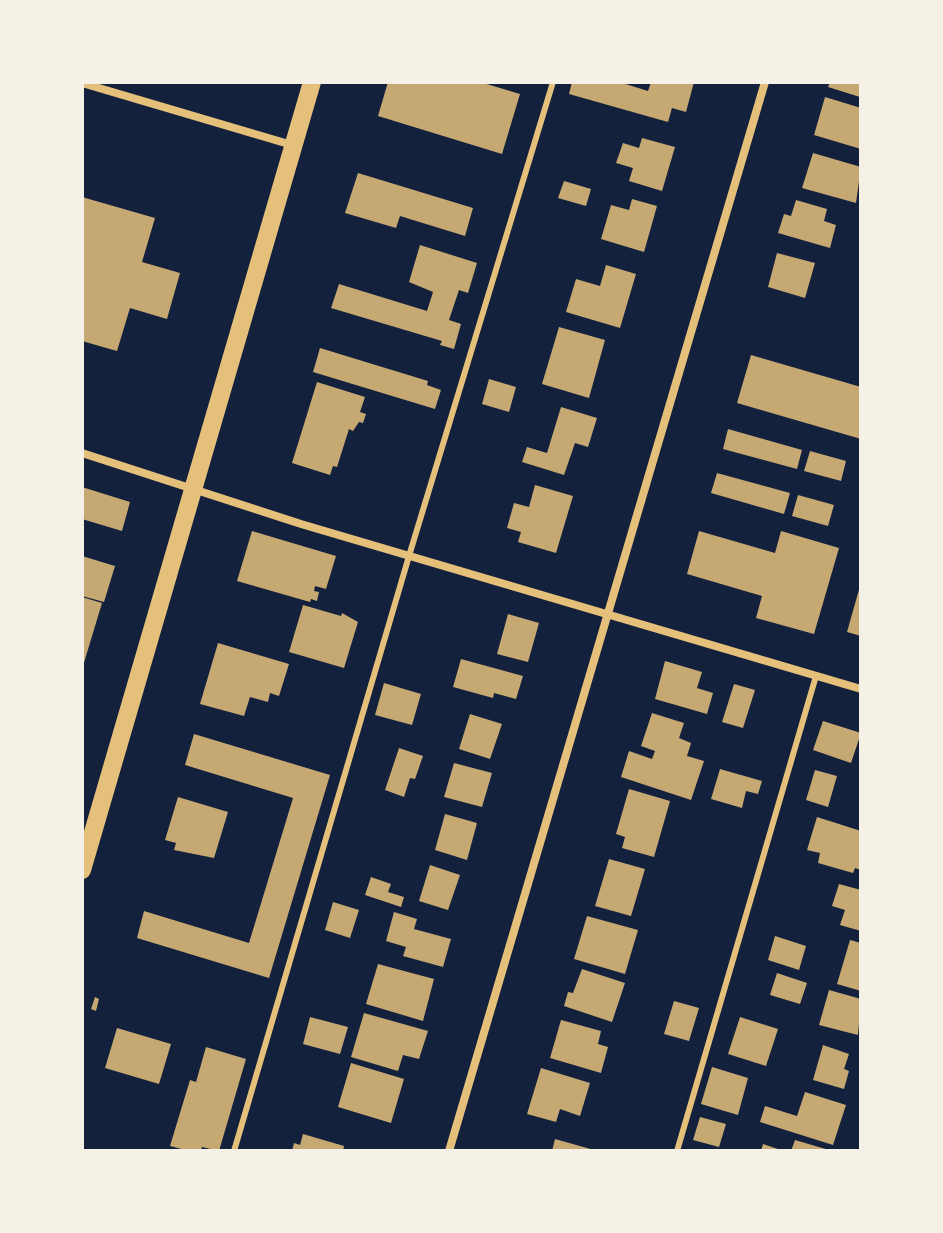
<!DOCTYPE html>
<html>
<head>
<meta charset="utf-8">
<style>
  body { margin:0 }
  #map { position:relative; width:943px; height:1233px; overflow:hidden; background:#14213d; font-family:"PT Sans Narrow",sans-serif }
  canvas { display:block }
  .frame { position:absolute; inset:0; border:84px solid #f6f1e7; pointer-events:none }
</style>
</head>
<body>
<div id="map">
<canvas width="943" height="1233"></canvas>
<div class="frame"></div>
</div>
<script>
const ctx = document.querySelector('canvas').getContext('2d');
ctx.lineJoin = 'round';
function fillPath(path, color) { ctx.fillStyle = color; ctx.fill(path, 'evenodd'); }
function stroke(path, color, width, dash) { ctx.strokeStyle = color; ctx.lineWidth = width; ctx.lineCap = dash ? 'butt' : 'round'; ctx.setLineDash(dash || []); ctx.stroke(path); }
const building = new Path2D(`
  M388 82H480L520 94 502 154 378 116Z
  M572 82H619L648 91 651 82H694L686 112 672 108 668 122 569 94Z
  M830 82H861L860 97 828 87Z
  M825 97 861 108V149L814 135Z
  M642 138 675 147 662 191 629 181 633 168 616 163 623 143 639 148Z
  M813 153 861 167 856 203 802 188Z
  M358 173 473 208 465 236 400 216 396 228 345 213Z
  M564 181 591 189 586 206 558 198Z
  M82 197 155 218 142 262 180 273 167 319 130 308 117 351 82 341Z
  M632 199 657 206 644 252 601 239 611 205 629 210Z
  M796 200 827 209 824 221 836 225 830 248 778 233 784 214 791 216Z
  M420 245 477 263 468 293 459 290 449 320 461 324 454 349 440 345 442 341 331 308 339 284 427 311 433 292 409 282Z
  M777 253 815 263 805 298 768 287Z
  M606 265 636 274 620 328 566 312 576 279 600 286Z
  M559 327 605 340 589 398 542 384Z
  M320 348 428 381 427 385 441 390 435 409 313 372Z
  M751 355 861 387V439L737 403Z
  M489 379 516 387 509 412 482 404Z
  M317 382 365 397 360 412 366 414 363 423 359 422 353 431 349 429 337 467 333 466 330 475 292 463Z
  M561 407 597 418 588 447 575 443 564 475 522 462 527 447 547 453Z
  M728 429 802 450 797 469 723 449Z
  M810 451 846 461 841 481 804 471Z
  M717 473 790 493 784 514 711 493Z
  M535 485 573 496 556 553 518 542 521 532 507 528 514 503 529 507Z
  M82 487 130 502 122 531 82 519Z
  M798 495 834 505 828 526 792 516Z
  M252 531 336 556 326 589 315 586 314 591 319 592 317 601 311 599 310 602 237 581Z
  M699 531 775 553 781 531 839 548 814 634 756 618 762 596 687 574Z
  M82 556 115 566 104 602 82 596Z
  M860 586H861V636L847 632Z
  M82 597 102 603 83 666H82Z
  M303 605 341 616 342 613 358 622 344 668 289 652Z
  M508 614 539 623 528 662 497 654Z
  M218 643 289 664 279 696 270 693 268 702 250 697 244 716 200 704Z
  M461 659 523 676 516 699 494 693 493 698 453 687Z
  M665 661 702 672 697 688 713 693 707 714 655 699Z
  M384 683 421 694 412 725 375 715Z
  M734 684 755 690 743 728 722 722Z
  M652 713 684 723 679 738 691 743 687 756 704 761 691 800 621 777 629 751 652 759 655 751 641 746Z
  M470 714 502 724 490 759 459 749Z
  M823 721 861 733 851 763 813 750Z
  M194 734 330 775 269 978 137 938 144 911 249 943 293 798 185 765Z
  M399 748 423 756 415 779 410 778 404 797 385 790Z
  M454 763 492 773 482 807 444 797Z
  M720 769 762 781 758 794 746 791 742 808 711 799Z
  M815 770 837 776 828 807 806 800Z
  M629 789 670 801 654 857 622 848 625 837 616 834Z
  M178 797 228 812 214 858 174 850 176 843 165 840Z
  M445 814 477 823 467 860 435 850Z
  M817 817 861 831V870L855 868 853 873 818 863 820 853 807 850Z
  M609 859 645 869 631 916 595 906Z
  M430 865 460 875 448 910 419 901Z
  M371 877 391 884 388 892 404 897 401 907 365 895Z
  M839 884 861 890V931L840 925 845 910 832 906Z
  M333 902 359 910 350 938 325 930Z
  M394 912 417 919 414 929 451 939 443 967 403 956 406 947 386 941Z
  M587 916 638 930 625 974 574 959Z
  M775 936 806 946 799 970 768 960Z
  M850 940 861 943V991L837 984Z
  M378 964 434 979 423 1021 366 1004Z
  M582 969 625 983 612 1022 564 1006 568 992 573 993Z
  M777 973 807 983 800 1004 770 995Z
  M829 990 861 999 858 1035 819 1025Z
  M95 997 99 999 96 1011 91 1009Z
  M674 1001 699 1008 689 1041 664 1034Z
  M364 1013 428 1031 419 1059 403 1055 398 1071 351 1057Z
  M310 1017 348 1027 340 1054 303 1044Z
  M740 1017 778 1029 766 1066 728 1054Z
  M561 1020 601 1031 598 1044 608 1047 601 1073 550 1058Z
  M117 1028 171 1044 159 1084 105 1068Z
  M823 1045 849 1054 844 1069 849 1071 844 1089 813 1080Z
  M206 1047 246 1059 219 1151 202 1147 201 1151H189L170 1146 190 1080 196 1082Z
  M351 1063 404 1079 391 1123 338 1107Z
  M712 1067 748 1078 738 1115 701 1104Z
  M541 1068 590 1083 580 1116 560 1109 556 1122 527 1114Z
  M805 1092 846 1105 833 1145 760 1122 765 1106 797 1116Z
  M700 1117 726 1124 719 1147 693 1140Z
  M303 1134 344 1146 343 1151H292L294 1143 300 1145Z
  M555 1139 594 1150V1151H552Z
  M795 1140 829 1150 828 1151H791Z
  M763 1144 781 1150V1151H761Z`);
const service = new Path2D(`
  M234 1151 409 556 553 82
  M677 1151 816 676`);
const minor = new Path2D(`
  M82 83 292 145
  M82 453 301 524 861 689
  M449 1151 765 82`);
const primary = new Path2D(`
  M82 870 312 82`);
fillPath(building, '#c6a872');
stroke(service, '#e5c07b', 6);
stroke(minor, '#e5c07b', 8);
stroke(primary, '#e5c07b', 18);
</script>
</body>
</html>
